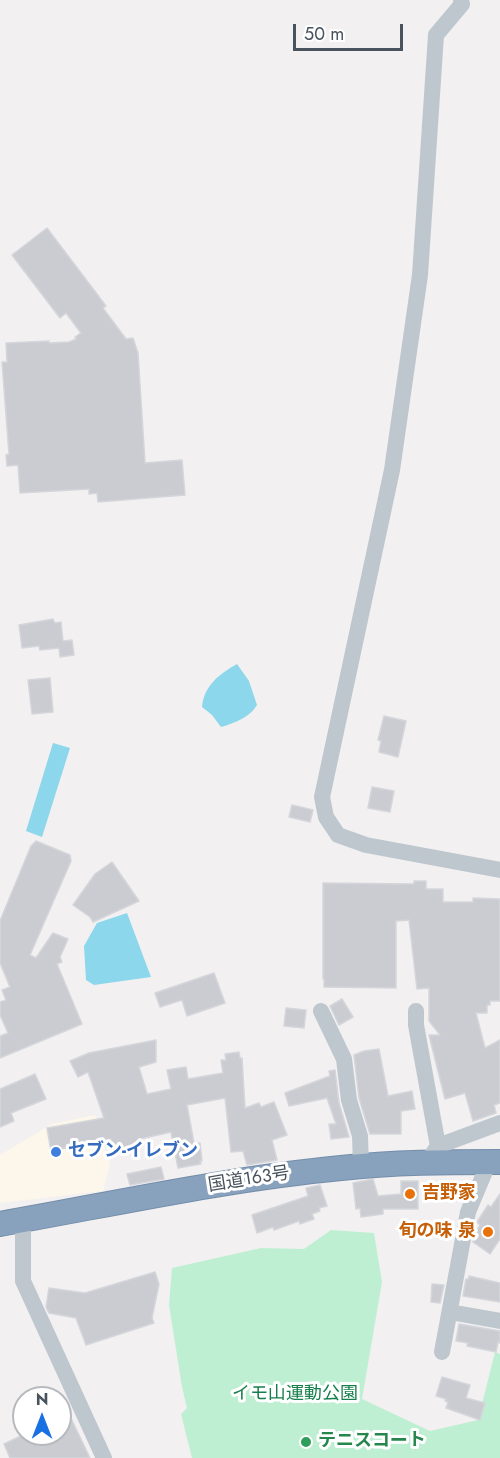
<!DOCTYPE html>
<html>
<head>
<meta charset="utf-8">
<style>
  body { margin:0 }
  #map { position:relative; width:500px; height:1458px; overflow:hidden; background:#f2f0f0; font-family:Jost,sans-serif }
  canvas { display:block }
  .north { position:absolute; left:12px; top:1386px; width:60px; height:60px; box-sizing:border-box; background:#fff; border:2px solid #b6babe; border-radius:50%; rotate:0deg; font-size:16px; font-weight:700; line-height:24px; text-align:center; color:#48535d }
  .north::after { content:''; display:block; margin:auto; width:21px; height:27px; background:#1970e2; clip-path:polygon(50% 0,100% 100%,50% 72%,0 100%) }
  .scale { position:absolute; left:293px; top:24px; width:110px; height:27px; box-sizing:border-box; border:3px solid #48535d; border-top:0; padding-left:8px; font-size:18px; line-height:21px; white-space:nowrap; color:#48535d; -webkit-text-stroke:4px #fff; paint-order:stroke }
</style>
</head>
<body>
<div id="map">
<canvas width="500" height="1458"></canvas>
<div class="north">N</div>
<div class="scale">50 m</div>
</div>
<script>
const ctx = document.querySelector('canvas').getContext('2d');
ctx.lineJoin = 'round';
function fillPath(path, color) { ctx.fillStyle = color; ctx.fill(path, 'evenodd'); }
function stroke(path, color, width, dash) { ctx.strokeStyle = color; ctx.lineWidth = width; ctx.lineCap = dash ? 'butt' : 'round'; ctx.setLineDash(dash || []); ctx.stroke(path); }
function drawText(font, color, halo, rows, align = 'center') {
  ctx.font = font + ' Jost,"Noto Sans JP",sans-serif'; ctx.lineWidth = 6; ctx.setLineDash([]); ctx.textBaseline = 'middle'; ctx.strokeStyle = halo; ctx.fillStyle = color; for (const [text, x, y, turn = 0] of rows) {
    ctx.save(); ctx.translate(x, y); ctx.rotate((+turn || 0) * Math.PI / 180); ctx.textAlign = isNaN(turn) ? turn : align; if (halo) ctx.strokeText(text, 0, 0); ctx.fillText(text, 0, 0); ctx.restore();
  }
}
const commercial = new Path2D(`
  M95 1115 110 1164 103 1191 0 1203V1155L52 1124Z`);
const green = new Path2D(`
  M331 1230 374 1233 382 1282 362 1399 430 1431 478 1420 495 1352 500 1354V1458H192L181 1414 187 1408 182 1387 169 1305 172 1268 261 1248 304 1249Z`);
const water = new Path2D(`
  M237 664 249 681 257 705C250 717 235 723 221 727L212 715 202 707C204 686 219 674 237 664Z
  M53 743 70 748 42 837 26 831Z
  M127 913 151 977 94 985 86 980 84 946 97 923Z`);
const building = new Path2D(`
  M47 228 106 306 103 308 126 339 133 338 138 353 145 463 182 460 185 495 98 502 97 493 89 494V489L20 493 18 465 7 466 6 455 9 454 2 362H7L6 343 49 341V343L69 342 76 339 75 337 81 333 66 313 60 318 12 255Z
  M53 619 55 623 61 622 63 641 72 640 74 655 60 657 59 648 40 650 39 646 22 648 19 625Z
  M50 678 53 712 32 714 28 680Z
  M384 716 406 721 398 757 379 752 381 741 378 740Z
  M372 787 394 791 390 812 368 808Z
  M292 805 313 810 310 822 289 817Z
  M36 841 70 855 71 861 30 955 36 958 53 933 68 939 60 957 62 962 57 964 82 1024 0 1058V1036L8 1033 0 1015V1002L6 1000 2 990 10 987 0 963V921L31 846Z
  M112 862 139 901 93 922 90 917 73 905 95 874Z
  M414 881H426V889H443V902H473V898L500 899V1001H490V1005H487V1013H476L485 1048 500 1040V1103L494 1105 496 1113 473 1121 465 1093 445 1099 429 1035H440L429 1021V988L417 989 409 920 396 921V988L324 987V979H323V883L414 884Z
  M214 973 225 1003 187 1016 182 1000 160 1007 155 993Z
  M342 999 353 1017 339 1025 330 1006Z
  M286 1008 306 1010 304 1028 284 1026Z
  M156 1040V1062L139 1067 147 1094 171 1089 167 1070 186 1067 188 1079 223 1073 221 1060H226L225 1054 239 1052 240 1058H242L245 1108 259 1103 261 1107 274 1102 287 1135 272 1140 277 1160 247 1165 243 1151 231 1152 225 1098 187 1105 194 1143H200L202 1161H200L201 1164 178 1168 171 1132 140 1139V1141L132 1145 115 1150 111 1139 51 1151 47 1128 104 1118 88 1072 78 1077 70 1061 89 1053Z
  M379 1049 388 1096 412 1091 415 1109 401 1111V1134H370L359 1098 354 1055 364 1051Z
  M335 1070 339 1103 349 1137 331 1139 329 1124H336L327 1098 289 1106 285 1093 330 1076 329 1071Z
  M35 1074 46 1099 11 1113 14 1121 0 1127V1089Z
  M161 1167 164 1179 130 1185 127 1174Z
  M373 1179 378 1196 401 1194V1181H418V1209H383V1214L361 1217 360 1208 356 1209 353 1183Z
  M320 1185 327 1206 319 1208 320 1211 312 1214 314 1219 300 1224 299 1221 274 1230 273 1227 257 1233 252 1215 308 1196 306 1188Z
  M500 1194V1239L490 1254 473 1242 475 1233 480 1225 477 1222 488 1205 491 1207Z
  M155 1272 159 1284 152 1318 154 1323 86 1345 76 1318 49 1313 46 1307 49 1288 85 1293Z
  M469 1276 500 1283V1302L463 1296 466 1279H469Z
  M432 1284 444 1285 440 1303 431 1302Z
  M459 1324 500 1331V1343L498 1342 496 1352 467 1346 468 1343 456 1341Z
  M442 1377 470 1385 466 1398 485 1403 480 1420 446 1408 448 1402 445 1401 446 1399 436 1396Z
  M69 1414 90 1458H10L4 1444 25 1434H60V1418Z`);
const minor = new Path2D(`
  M461 0 462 4 436 35 420 275 392 470 322 797 326 817 338 835 366 845 500 870
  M321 1011 344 1059 349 1100 360 1136 361 1166
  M416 1011V1025L438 1146
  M432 1155 438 1146 500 1123
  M23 1220V1281L104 1458
  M450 1312 500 1321
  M442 1352 468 1212 489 1162`);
const highway = new Path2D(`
  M0 1224C113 1204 226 1179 341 1168 394 1162 447 1162 500 1162`);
const markers = [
  [56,1152,6,"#3f7fe0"],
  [410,1194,6,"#e8710a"],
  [488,1232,6,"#e8710a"],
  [306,1442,6,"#2e9e5b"]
];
const shopNames = [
  ["セブン-イレブン",68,1152]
];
const streetNames = [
  ["国道163号",249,1180,-9]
];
const foodNames = [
  ["吉野家",422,1194],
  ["旬の味 泉",476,1232,"right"]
];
const parkNames = [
  ["イモ山運動公園",295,1395]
];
const leisureNames = [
  ["テニスコート",318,1442]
];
fillPath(commercial, '#fcf7ea');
fillPath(green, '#beefd2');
fillPath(water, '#8cd7ec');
fillPath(building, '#caccd2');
stroke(building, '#d4d6db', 1.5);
stroke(highway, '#738daa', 26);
stroke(minor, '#bec7ce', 16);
stroke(highway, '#88a2be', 24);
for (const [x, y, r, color] of markers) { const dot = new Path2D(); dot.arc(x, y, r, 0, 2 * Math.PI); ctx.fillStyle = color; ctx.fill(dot); stroke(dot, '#fff', 2); }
drawText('bold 18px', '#366cbe', '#fff', shopNames, 'left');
drawText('18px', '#48535d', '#fff', streetNames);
drawText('bold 18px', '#c56008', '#fff', foodNames, 'left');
drawText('18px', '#177f4c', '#fff', parkNames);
drawText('bold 18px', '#27864d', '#fff', leisureNames, 'left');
</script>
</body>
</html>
